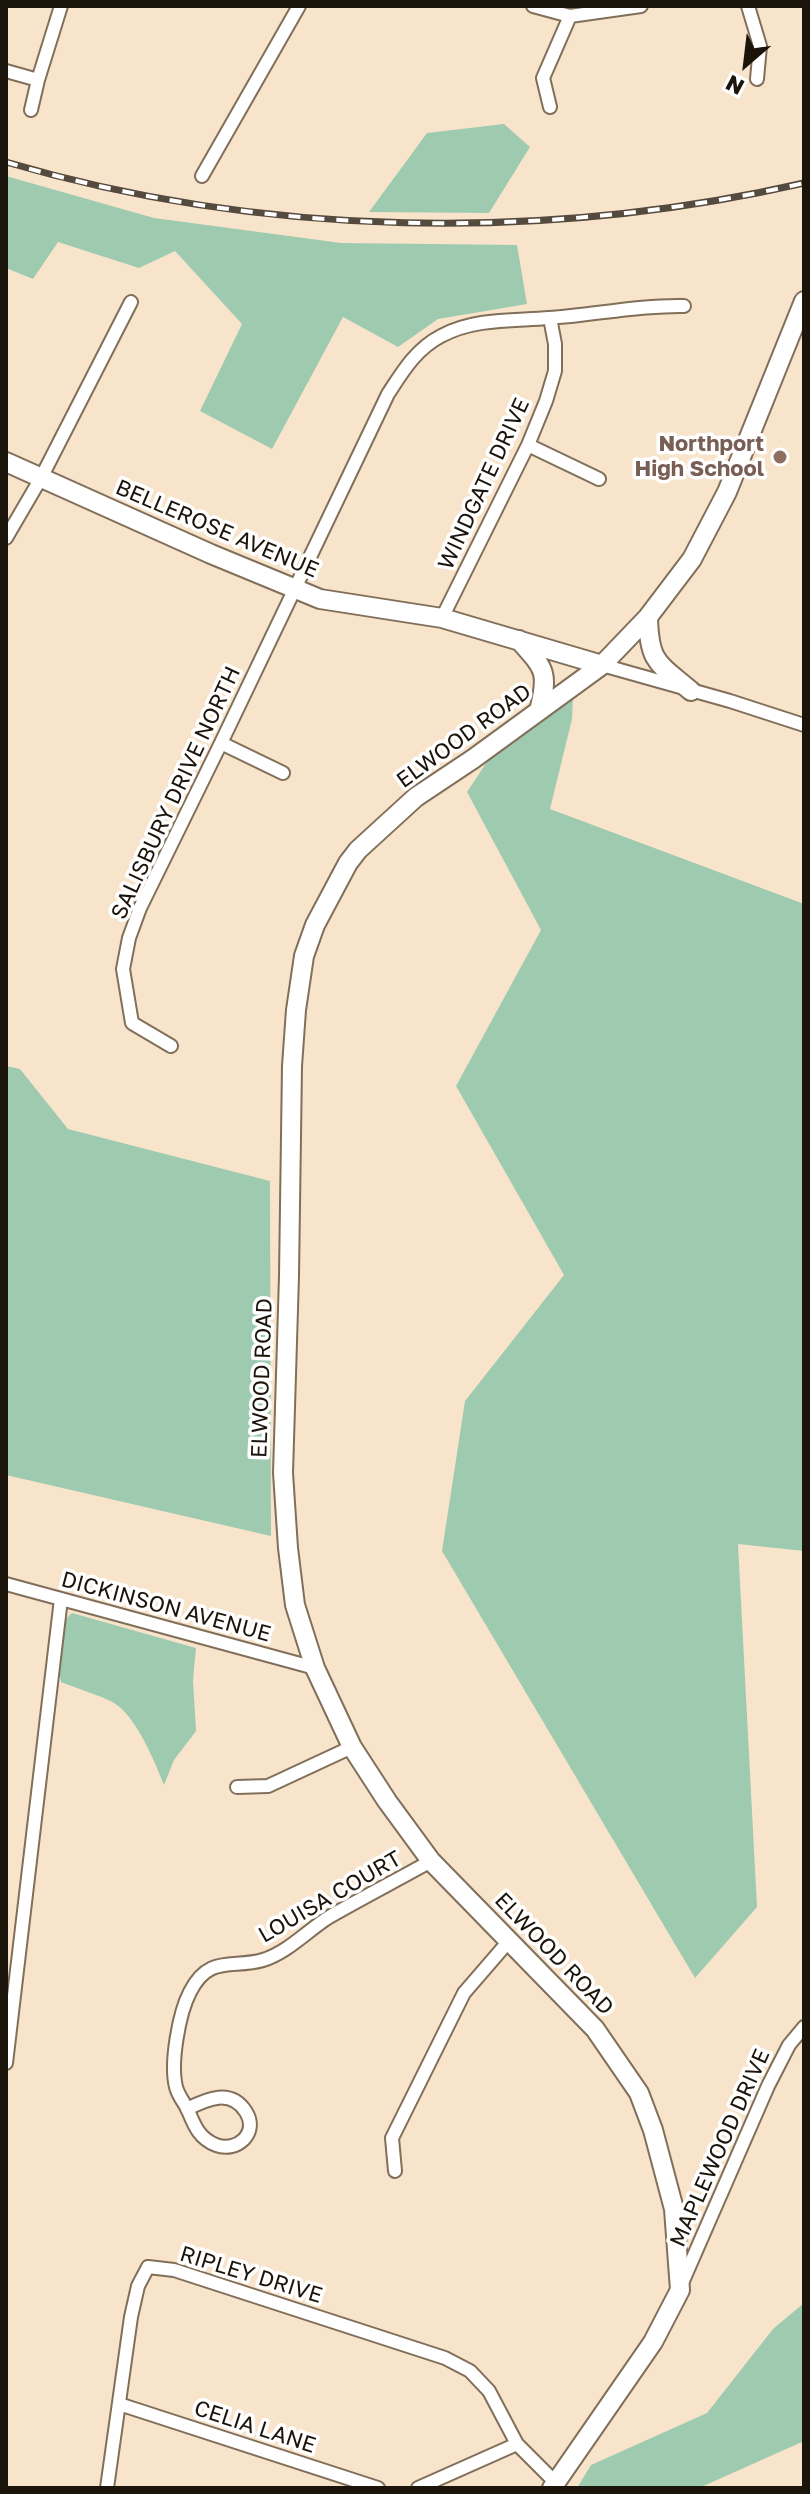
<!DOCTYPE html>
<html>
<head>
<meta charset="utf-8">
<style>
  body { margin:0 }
  #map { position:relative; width:810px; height:2494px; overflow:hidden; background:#f8e4cb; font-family:"Golos Text",sans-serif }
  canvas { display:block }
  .frame { position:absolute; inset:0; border:8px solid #1b140b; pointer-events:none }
  .north { position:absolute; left:706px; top:24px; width:80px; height:80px; -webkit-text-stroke:6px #fff; paint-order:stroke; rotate:208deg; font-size:22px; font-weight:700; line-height:32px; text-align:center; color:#1b140b }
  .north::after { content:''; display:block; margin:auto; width:28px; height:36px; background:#1b140b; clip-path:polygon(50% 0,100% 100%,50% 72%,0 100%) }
</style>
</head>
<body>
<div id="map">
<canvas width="810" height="2494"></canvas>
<div class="frame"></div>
<div class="north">N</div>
</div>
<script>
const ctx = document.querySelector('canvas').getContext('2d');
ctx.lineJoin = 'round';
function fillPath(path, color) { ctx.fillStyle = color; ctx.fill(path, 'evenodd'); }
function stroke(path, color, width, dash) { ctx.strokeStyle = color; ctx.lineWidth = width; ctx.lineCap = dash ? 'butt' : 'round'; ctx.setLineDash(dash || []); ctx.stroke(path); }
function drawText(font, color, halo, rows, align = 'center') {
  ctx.font = font + ' "Golos Text",sans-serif'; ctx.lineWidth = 7; ctx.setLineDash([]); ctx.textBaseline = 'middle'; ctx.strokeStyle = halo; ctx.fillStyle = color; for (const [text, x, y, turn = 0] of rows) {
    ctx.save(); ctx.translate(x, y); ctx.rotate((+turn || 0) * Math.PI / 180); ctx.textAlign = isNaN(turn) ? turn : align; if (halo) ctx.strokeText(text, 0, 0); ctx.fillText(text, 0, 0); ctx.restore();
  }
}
const green = new Path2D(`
  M504 124 530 147 489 213 369 212 427 133Z
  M6 176 154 218 341 243 517 245 527 304 438 319 398 347 343 317 272 449 200 411 242 324 175 251 139 268 58 242 33 279 6 268Z
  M574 672 572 719 550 809 804 904V1551L738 1544 757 1907 695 1978 442 1551 465 1401 564 1275 456 1086 541 930 467 792 514 721 552 693Z
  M6 1066 20 1069 68 1129 270 1181 271 1536 6 1475Z
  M72 1613 196 1648 193 1680 196 1731 174 1760 164 1785C155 1762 136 1716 114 1703 100 1695 77 1689 61 1682 57 1660 53 1628 72 1613Z
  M804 2303V2441L699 2488H577L591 2465 707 2413 773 2329Z`);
const street = new Path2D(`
  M533 6 570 16 641 6
  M748 6 760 46 757 79
  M6 71 38 80
  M550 107 543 78 570 16
  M31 110 38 80 61 6
  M202 176 299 6
  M528 445 599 479
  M6 538 41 478 131 302
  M442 618 528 445 546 401 555 371V344L550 318
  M602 665 730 701 804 725
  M221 743 283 773
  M171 1046 132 1023 123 969 129 938 140 908 221 743 388 394C403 371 416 349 441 336 474 318 513 321 549 318 594 315 638 305 684 306
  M6 1584 315 1668
  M237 1787 268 1786 352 1747
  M6 2063 61 1599
  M187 2109C207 2099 231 2088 246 2112 259 2133 237 2153 216 2145 198 2138 194 2124 187 2108 183 2101 178 2095 176 2087 170 2063 179 2013 190 1992 209 1954 233 1969 263 1960 288 1952 307 1931 329 1917 362 1898 397 1880 431 1861
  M395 2171 392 2138 464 1993 508 1942
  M682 2283 768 2086 789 2045 804 2027
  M119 2404 378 2488
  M107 2488 131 2317 138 2286 148 2267 174 2270 445 2358 470 2371 489 2391 517 2444 556 2483
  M418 2488 517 2444`);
const secondary = new Path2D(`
  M6 462 211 554 320 599 442 618 602 665
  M648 617C649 663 658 663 691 691
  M519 640C545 669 549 672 539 711
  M552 2488 653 2342 680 2290 674 2209 653 2130 639 2093 595 2029 431 1861 387 1801 352 1747 315 1668 295 1605 288 1548 283 1473 289 1276 292 1066 296 1010 304 956 315 925 348 863 358 850 416 797 473 759 602 665 648 617 692 559 727 492 804 301`);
const rail = new Path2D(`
  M6 162C261 237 546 242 804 183`);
const markers = [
  [780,457,8,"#8d6e63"]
];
const educationNames = [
  ["Northport",764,444],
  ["High School",764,469]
];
const streetNames = [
  ["WINDGATE DRIVE",484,484,-65],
  ["BELLEROSE AVENUE",217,529,23],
  ["ELWOOD ROAD",464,736,-36],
  ["SALISBURY DRIVE NORTH",176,793,-65],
  ["ELWOOD ROAD",262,1378,-88],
  ["DICKINSON AVENUE",166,1607,15],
  ["LOUISA COURT",330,1897,-30],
  ["ELWOOD ROAD",554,1954,46],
  ["MAPLEWOOD DRIVE",720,2148,-66],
  ["RIPLEY DRIVE",251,2275,17],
  ["CELIA LANE",255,2427,18]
];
fillPath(green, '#9ecbb0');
stroke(street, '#816f59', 16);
stroke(secondary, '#816f59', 22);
stroke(street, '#fff', 12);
stroke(secondary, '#fff', 18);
stroke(rail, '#544a3d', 7);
stroke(rail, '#fff', 4, [12]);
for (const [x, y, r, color] of markers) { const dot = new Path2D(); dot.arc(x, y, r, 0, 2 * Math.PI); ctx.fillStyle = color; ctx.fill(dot); stroke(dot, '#fff', 3); }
drawText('bold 22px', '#785e54', '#fff', educationNames, 'right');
drawText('22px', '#1b140b', '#fff', streetNames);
</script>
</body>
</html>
